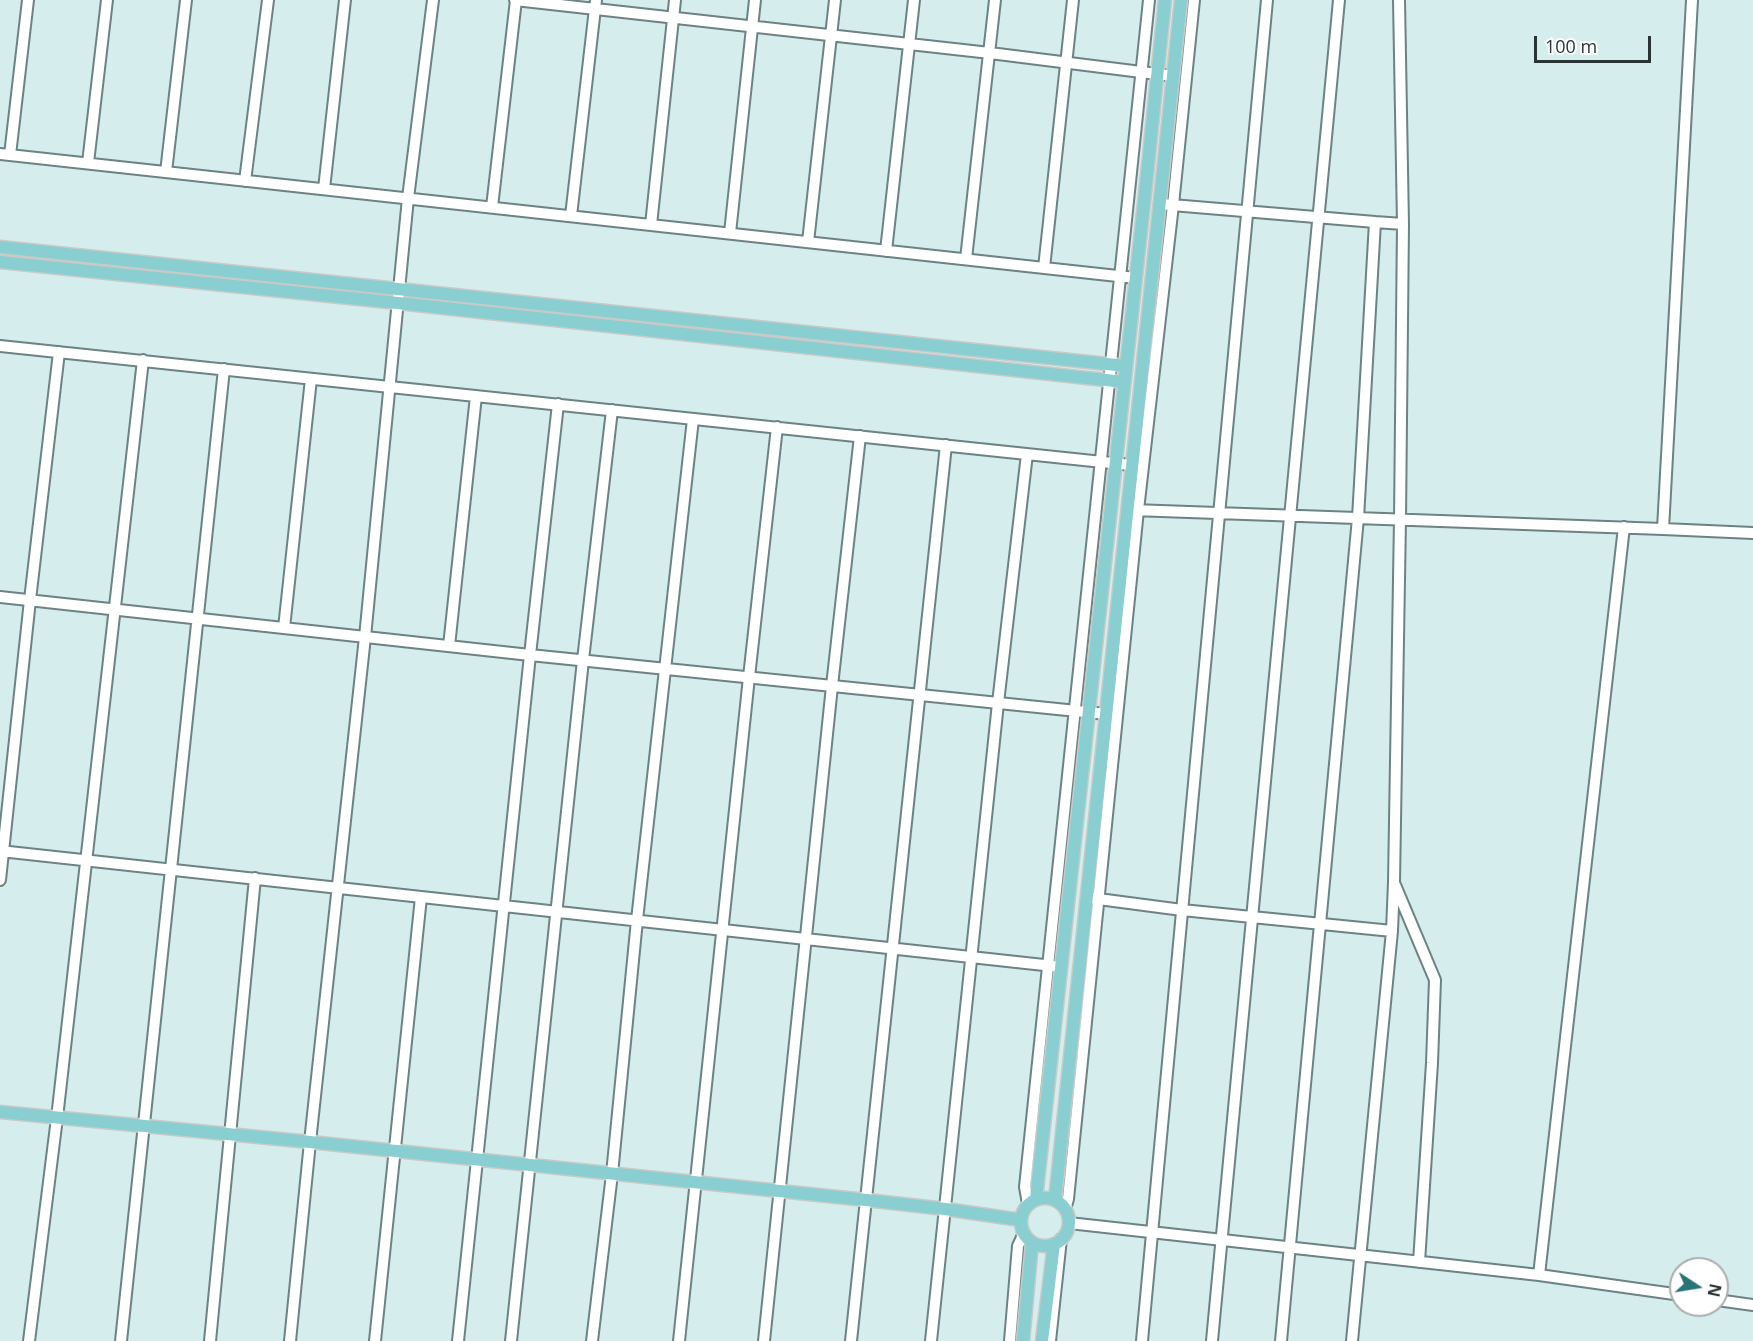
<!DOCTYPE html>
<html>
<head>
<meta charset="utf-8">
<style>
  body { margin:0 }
  #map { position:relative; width:1753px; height:1341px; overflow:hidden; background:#d6eded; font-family:"Open Sans",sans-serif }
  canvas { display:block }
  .north { position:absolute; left:1669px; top:1257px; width:60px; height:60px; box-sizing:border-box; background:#fff; border:2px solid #aaaeae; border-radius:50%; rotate:102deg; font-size:16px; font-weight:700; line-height:24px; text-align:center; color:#2b3434 }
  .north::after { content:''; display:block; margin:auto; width:21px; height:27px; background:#287375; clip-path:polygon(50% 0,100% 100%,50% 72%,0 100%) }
  .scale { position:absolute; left:1534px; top:36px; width:117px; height:27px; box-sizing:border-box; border:3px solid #2b3434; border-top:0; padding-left:8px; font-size:18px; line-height:21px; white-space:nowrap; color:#2b3434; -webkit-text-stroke:4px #fff; paint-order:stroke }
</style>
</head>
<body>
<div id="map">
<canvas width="1753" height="1341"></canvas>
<div class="north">N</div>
<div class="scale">100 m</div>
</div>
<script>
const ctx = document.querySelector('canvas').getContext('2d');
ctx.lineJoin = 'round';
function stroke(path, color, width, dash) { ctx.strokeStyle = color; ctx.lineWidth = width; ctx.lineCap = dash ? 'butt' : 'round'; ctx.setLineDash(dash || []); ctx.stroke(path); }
const minor = new Path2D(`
  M515 0 990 53 1173 76
  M0 154 1136 278
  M10 155 28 0
  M88 163 107 0
  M166 172 186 0
  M245 181 268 0
  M324 189 345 0
  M1160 204 1375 222 1358 518 1281 1341
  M492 207 516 0
  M571 216 596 0
  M1375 222 1403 224
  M651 225 675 0
  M730 233 755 0
  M808 242 835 0
  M886 251 914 0
  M966 259 995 0
  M1044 268 1073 0
  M0 346 1131 465
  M1133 510 1663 529 1753 533
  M1663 529 1692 0
  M0 597 530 655 1106 714
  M284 628 311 379
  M449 646 476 396
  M0 851 1053 966
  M0 880 30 600 59 352
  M1395 885 1435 980 1432 1063 1419 1262
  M1091 898 1182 910 1392 931
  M1028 1204 1025 1187 1149 0
  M1065 1209 1068 1199 1138 510 1173 205 1194 0
  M1069 1223 1539 1275 1681 1295
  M1539 1275 1624 527
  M1717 1300 1753 1305
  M29 1341 57 1118 143 360
  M121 1341 224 369
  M210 1341 255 878
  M290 1341 310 1142 365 637 408 198 433 0
  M375 1341 421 897
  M458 1341 530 655 558 404
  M511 1341 583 660 612 410
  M592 1341 612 1174 637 920 693 419
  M679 1341 749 677 777 427
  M764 1341 832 686 860 436
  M851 1341 946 445
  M931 1341 998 703 1027 454
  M1010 1341 1018 1246 1024 1233
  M1050 1341 1061 1239
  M1142 1341 1267 0
  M1212 1341 1339 0
  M1352 1341 1392 931 1394 882 1400 519 1403 224 1399 0`);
const major = new Path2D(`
  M0 247 1126 366
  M0 262 398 303 1124 382
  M0 1112 310 1142 866 1200 945 1209 1021 1220
  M1021 1222a24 24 0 1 1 48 0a24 24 0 1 1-48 0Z
  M1036 1199C1082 800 1124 400 1165 0
  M1055 1200C1096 800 1138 400 1181 0
  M1023 1341 1032 1243
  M1042 1341 1054 1244`);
stroke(minor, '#6d8282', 14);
stroke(major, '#c8caca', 15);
stroke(minor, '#fff', 10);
stroke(major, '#89ced0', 12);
</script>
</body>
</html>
